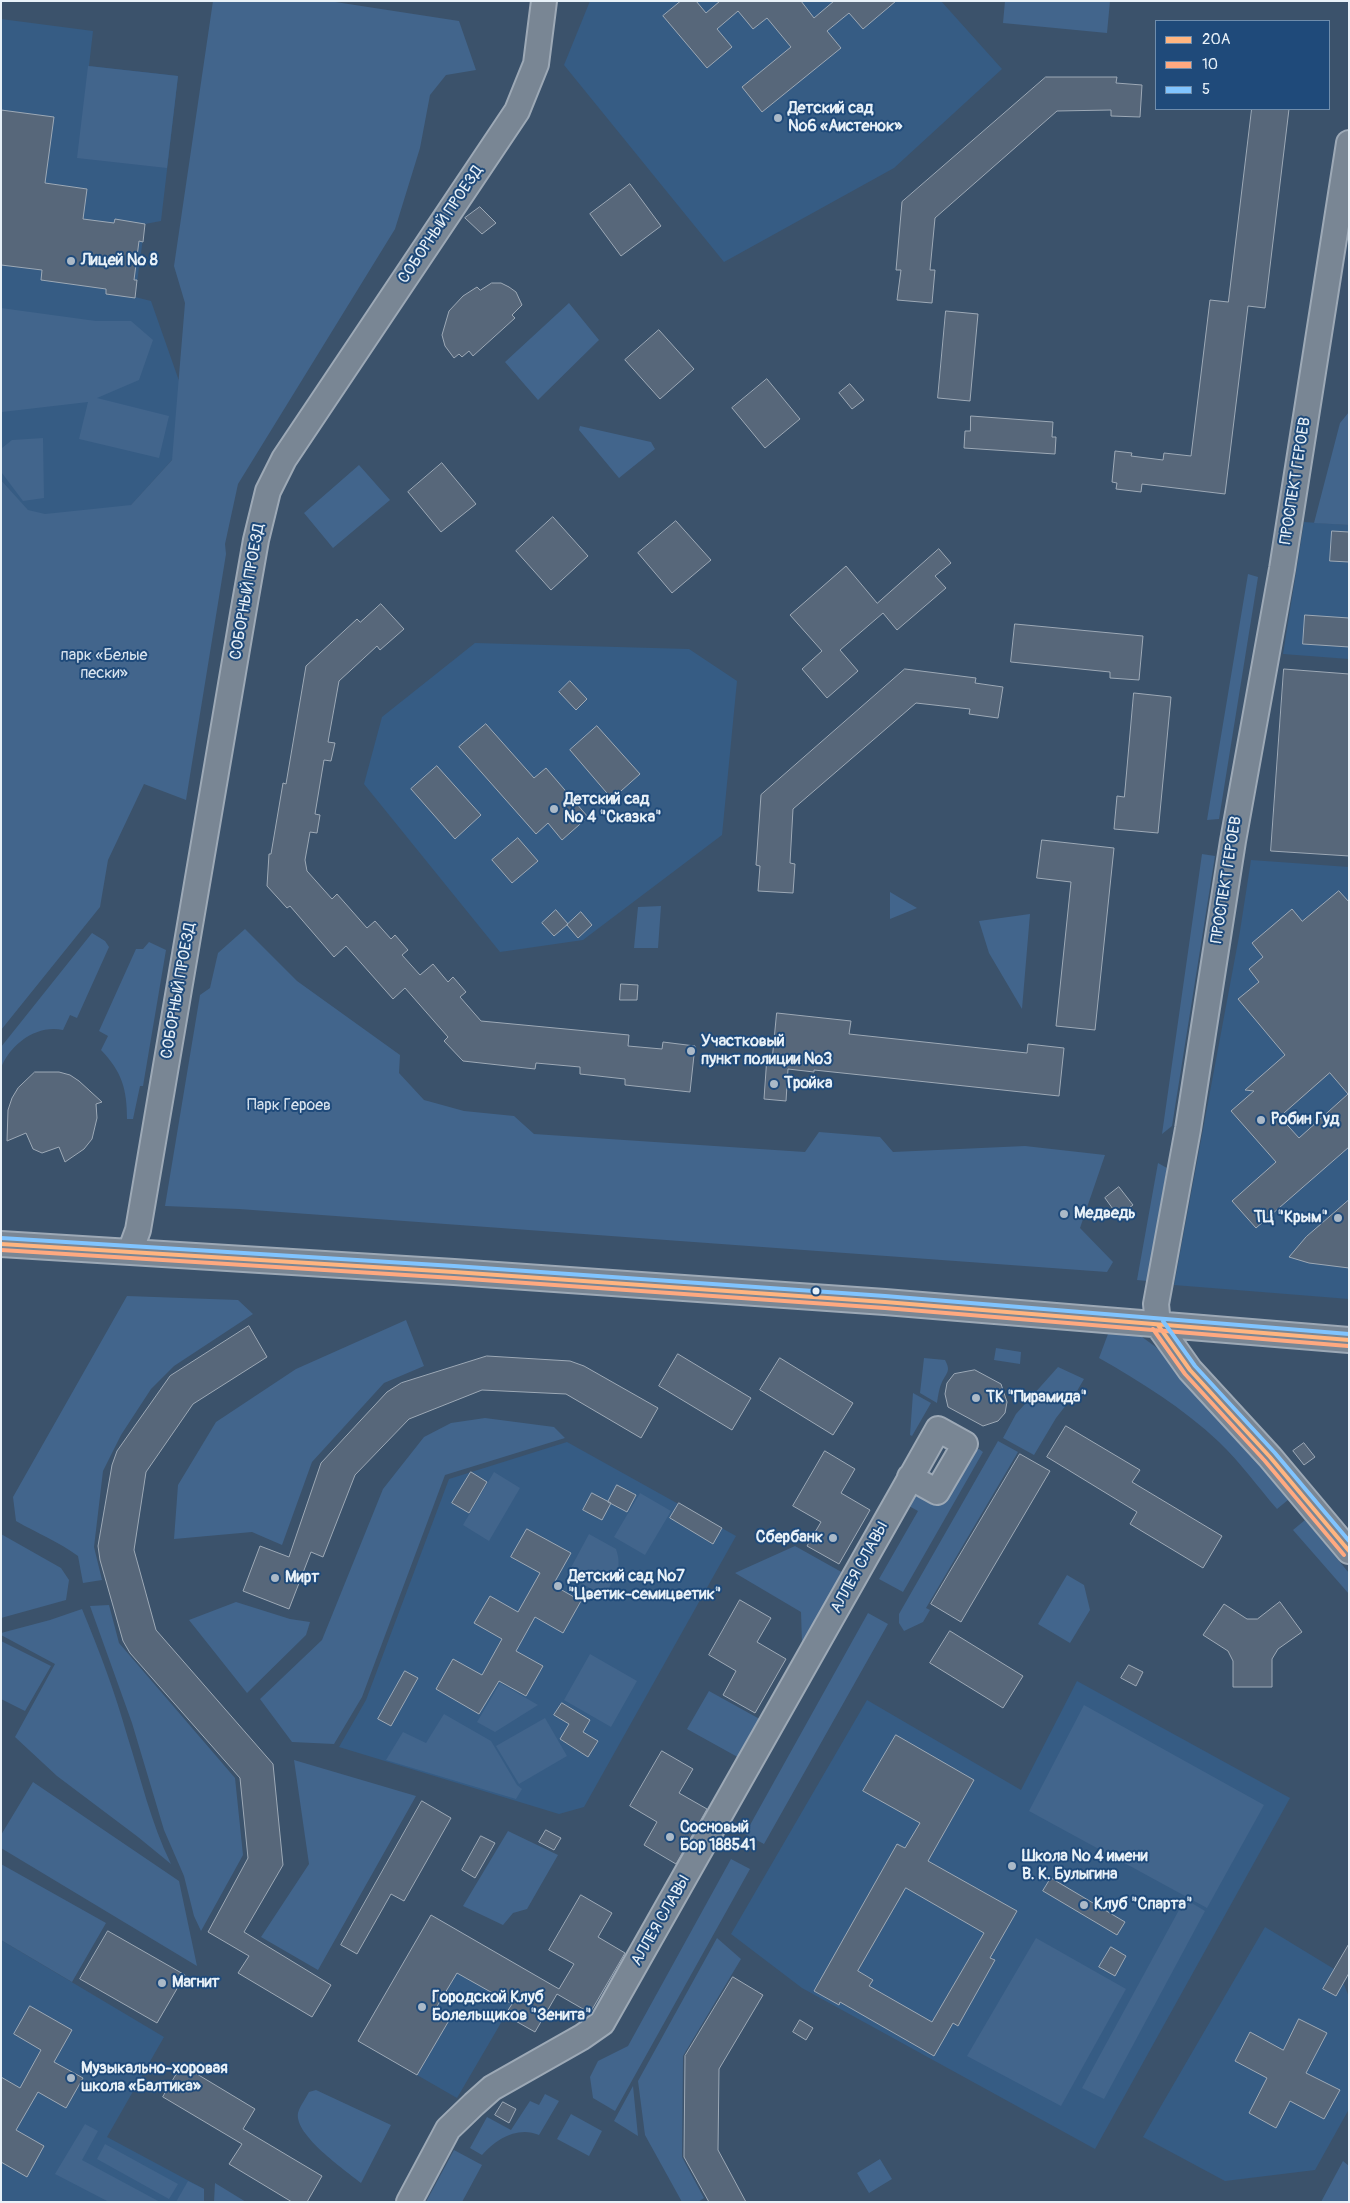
<!DOCTYPE html>
<html>
<head>
<meta charset="utf-8">
<style>
  body { margin:0 }
  #map { position:relative; width:1350px; height:2203px; overflow:hidden; background:#3b526b; font-family:Pangolin,sans-serif }
  canvas { display:block }
  .frame { position:absolute; inset:0; border:2px solid #e8f1f8; pointer-events:none }
  .legend { position:absolute; left:1155px; top:20px; width:175px; height:90px; box-sizing:border-box; background:#1f4a7a; border:1px solid #6f8dac; margin:0; padding:6px 9px; list-style:none; font-size:15px; color:#e8f1f8 }
  .legend li { display:flex; align-items:center; gap:10px; height:25px }
  .legend b { width:25px; border:1px solid #6f8dac }
</style>
</head>
<body>
<div id="map">
<canvas width="1350" height="2203"></canvas>
<div class="frame"></div>
<ul class="legend">
<li><b style="height:6px;background:#ffb580"></b>20А</li>
<li><b style="height:6px;background:#ffa980"></b>10</li>
<li><b style="height:6px;background:#80c4ff"></b>5</li>
</ul>
</div>
<script>
const ctx = document.querySelector('canvas').getContext('2d');
ctx.lineJoin = 'round';
function fillPath(path, color) { ctx.fillStyle = color; ctx.fill(path, 'evenodd'); }
function stroke(path, color, width, dash) { ctx.strokeStyle = color; ctx.lineWidth = width; ctx.lineCap = dash ? 'butt' : 'round'; ctx.setLineDash(dash || []); ctx.stroke(path); }
function drawText(font, color, halo, rows, align = 'center') {
  ctx.font = font + ' Pangolin,sans-serif'; ctx.lineWidth = 4; ctx.setLineDash([]); ctx.textBaseline = 'middle'; ctx.strokeStyle = halo; ctx.fillStyle = color; for (const [text, x, y, turn = 0] of rows) {
    ctx.save(); ctx.translate(x, y); ctx.rotate((+turn || 0) * Math.PI / 180); ctx.textAlign = isNaN(turn) ? turn : align; if (halo) ctx.strokeText(text, 0, 0); ctx.fillText(text, 0, 0); ctx.restore();
  }
}
const built = new Path2D(`
  M590 1H941L1002 69 894 168 724 262 564 65Z
  M1 19 93 31 89 66 178 76 161 221 145 224 135 297 151 301 191 415 181 450 76 566 1 480Z
  M1304 522 1349 525V659L1283 654Z
  M475 643 689 649 737 681 722 835 583 940 500 952 364 784 382 717Z
  M1251 860 1349 867V1299L1174 1285 1240 931Z
  M567 1442 736 1536 584 1807 559 1814 339 1747 366 1700 449 1479Z
  M1077 1681 1290 1798 1095 2149 802 1988 731 1934 867 1700 1021 1790Z
  M431 1915 559 1989 574 1964 590 1973 557 1994 535 2032 505 2016 457 2098 358 2041Z
  M1265 1927 1339 1972 1349 1997V2109L1315 2170 1225 2181 1143 2137Z
  M1 1940 164 2037 107 2137 204 2189V2202H1Z`);
const green = new Path2D(`
  M213 1H329L459 21 476 70 446 75 430 95 420 148 395 229 238 484 225 544 226 554 186 800 144 784 108 860 100 907 1 1030V480L28 510 45 514 131 505 172 460 185 303 174 266Z
  M1005 1H1110L1107 33 1003 23Z
  M88 66 178 76 167 168 77 158Z
  M569 303 599 340 538 400 505 362Z
  M1 308 96 321H131L153 340 139 380 97 398 169 416 159 458 79 439 88 402 2 412Z
  M1349 412V525L1314 523 1340 423Z
  M580 426 651 442 655 449 619 478 579 430Z
  M43 438 44 498 23 501 2 473V448L12 440Z
  M359 465 390 500 333 548 304 513Z
  M1248 574 1258 577 1219 819 1207 820Z
  M1202 854 1215 856 1172 1126 1162 1134Z
  M890 892 917 908 890 919Z
  M661 906 658 948H634L638 907Z
  M1030 914 1022 1009 989 953 979 921Z
  M245 929 297 981 400 1055 399 1073 424 1100 464 1111 514 1116 534 1134 805 1152 819 1132 880 1137 893 1152 1025 1146 1105 1155 1080 1228 1113 1262 1107 1272 239 1209 165 1206 200 995 210 988 218 953Z
  M92 933 105 941 109 947 77 1018 70 1015 63 1030C37 1024 10 1044 1 1068V1047Z
  M149 942 166 950 143 1086H140L133 1119H127C127 1089 122 1072 101 1050L108 1036 99 1031 136 949H143Z
  M1158 1163 1167 1168 1147 1281 1137 1280Z
  M127 1296 238 1300 253 1314 174 1366 151 1389 121 1435 103 1471 94 1547 102 1580 83 1583 78 1556C59 1542 37 1533 16 1521L13 1497Z
  M406 1320 424 1366 384 1383 312 1462 282 1545 252 1532 174 1539 178 1485 216 1422 296 1369Z
  M1111 1326 1138 1334 1175 1361 1294 1495 1277 1509C1258 1487 1240 1462 1219 1442 1183 1408 1141 1382 1099 1358Z
  M996 1348 1021 1352 1020 1364 994 1360Z
  M924 1358 945 1360C951 1371 947 1372 942 1382 939 1388 938 1396 937 1403L920 1393Z
  M1058 1367 1084 1379 1077 1391 1056 1418 1034 1455 1003 1438 1016 1414Z
  M913 1393 931 1403 912 1436 910 1435Z
  M485 1418 554 1427 565 1438 445 1475 362 1697 334 1744 292 1742 260 1699 322 1640 383 1489 424 1437 451 1423Z
  M998 1441 1018 1452 926 1608 930 1610 923 1622 904 1631 899 1623V1614Z
  M979 1449 983 1452 903 1592 879 1579 918 1511 900 1501 911 1481 939 1496 971 1451Z
  M494 1472 520 1488 489 1541 463 1525Z
  M640 1493 671 1511 645 1555 614 1537Z
  M1305 1520 1349 1573V1594L1293 1530Z
  M1 1534 61 1568 69 1580 66 1600 1 1618Z
  M589 1534 616 1549C623 1570 615 1578 604 1596L567 1575Z
  M795 1546 845 1574 805 1645 802 1643 801 1612 735 1573Z
  M1067 1575 1084 1585 1090 1610 1070 1643 1038 1624Z
  M236 1602 290 1619 310 1622 306 1635 247 1693 189 1620Z
  M109 1605 119 1643 235 1778 243 1855 201 1931 194 1916 184 1876 164 1830 132 1723 90 1606Z
  M82 1609C99 1650 115 1692 127 1735 141 1779 151 1823 171 1864L138 1837 57 1776 15 1737 55 1664 1 1635V1633L50 1620Z
  M868 1613 888 1624 764 1844 745 1834Z
  M1 1641 51 1666 25 1711 1 1699Z
  M590 1654 637 1681 611 1727 564 1700Z
  M500 1683 538 1705 495 1732 477 1722Z
  M709 1691 765 1722 743 1760 687 1729Z
  M1084 1705 1264 1805 1207 1908 1029 1811Z
  M444 1714 491 1741 517 1785 522 1789 516 1799 386 1760 403 1732 426 1743Z
  M545 1718 567 1756 519 1784 496 1746Z
  M294 1760 416 1796 318 1970 261 1937 309 1864Z
  M33 1782 179 1881 197 1966 1 1848V1835Z
  M508 1831 558 1855 527 1909 513 1913 503 1925 463 1906Z
  M731 1859 750 1869 615 2111 593 2098 590 2077 598 2061 628 2046Z
  M1 1864 106 1923 72 1982 1 1940Z
  M1185 1899 1205 1911 1104 2099 1082 2088Z
  M717 1938 741 1959 683 2056 682 2157 704 2198 698 2202H682L645 2135 638 2081Z
  M1036 1938 1126 1989 1061 2106 967 2056Z
  M633 2086 638 2136 614 2121Z
  M316 2090 391 2125 361 2183C345 2170 294 2135 298 2113 300 2106 306 2098 309 2092Z
  M545 2094 559 2101 539 2135C518 2126 496 2139 482 2155L470 2148 487 2117 511 2130 530 2101 539 2105Z
  M571 2114 602 2131 589 2156 557 2139Z
  M85 2124 98 2131 82 2160 160 2202H109L55 2174Z
  M105 2144 178 2184 169 2199 97 2159Z
  M454 2150 482 2165 462 2202H426Z
  M880 2159 892 2179 869 2193 857 2173Z
  M1343 2161 1349 2166V2202H1321Z
  M188 2181 204 2189V2202H176Z
  M215 2183 246 2202H214Z`);
const building = new Path2D(`
  M681 1H696L706 13 720 1H801L814 18 834 1H896L863 29 849 13 827 31 841 48 762 112 742 87 791 47 767 18 753 29 738 11 717 29 732 47 707 68 663 16Z
  M1046 77H1117L1116 83 1142 85 1140 117 1111 116V110L1057 111 935 218 930 270H935L932 303 897 300 901 270H896L902 202Z
  M1252 109H1289L1265 308 1248 306 1225 494 1142 484 1141 492 1116 489 1117 483 1112 482 1115 451 1132 453 1131 456 1163 460 1164 453 1191 456 1210 300 1228 302Z
  M1 110 54 117 45 183 87 189 83 219 114 223 115 219 145 224 143 242 139 241 134 280H137L135 298 106 294V289L41 280 42 270 1 265Z
  M630 184 661 226 621 256 590 214Z
  M480 207 496 223 482 234 465 218Z
  M492 283H501L509 287 516 292 522 305 512 315 515 318 473 356 469 351 462 357 459 354 454 358 445 346 442 335 449 311 463 296 477 287 480 290Z
  M946 311 978 314 970 401 938 398Z
  M659 330 694 369 660 399 625 360Z
  M767 379 800 419 765 448 732 408Z
  M850 384 864 400 852 409 839 393Z
  M971 416 1053 422 1052 437H1056L1055 454 964 448 965 431H970Z
  M442 463 476 504 441 532 408 492Z
  M553 517 588 556 551 590 516 551Z
  M676 521 711 560 672 593 638 553Z
  M1332 531 1349 532V562L1330 561Z
  M939 549 951 563 935 576 946 588 897 630 883 613 840 650 858 671 827 698 802 669 822 651 790 615 846 566 877 603Z
  M381 604 404 629 380 650 377 646 339 681 328 742 335 743 331 761 324 760 315 814 320 815 317 833 310 832 305 860 307 871 332 899 337 894 367 928 375 921 391 939 395 935 408 950 402 955 420 975 433 964 448 982 453 977 466 992 460 997 481 1021 629 1035 628 1046 662 1049 663 1042 695 1046 690 1092 625 1085V1079L580 1074V1067L536 1063 535 1069 463 1061 444 1041 448 1037 405 988 393 999 346 946 334 957 290 906 287 908 267 886 269 854H271L283 783 286 784 306 666 357 619 360 622Z
  M1305 615 1349 618V647L1303 644Z
  M1015 624 1143 636 1139 680 1110 678V672L1011 662Z
  M905 669 976 678 975 683 1003 687 998 718 969 714 970 709 916 703 793 809 790 863 795 864 793 893 758 891 760 866 756 865 761 795Z
  M1284 669 1349 674V856L1271 851Z
  M570 681 587 699 576 710 559 692Z
  M1134 693 1171 697 1158 833 1114 829 1117 796 1124 797Z
  M486 724 534 778 546 768 588 817 562 840 548 823 536 834 459 747Z
  M597 726 640 774 612 799 570 750Z
  M437 766 481 815 455 839 411 789Z
  M518 838 538 861 512 883 492 860Z
  M1042 840 1114 848 1095 1030 1056 1026 1071 882 1037 878Z
  M1339 891 1349 902V1147L1256 1228 1232 1201 1276 1162 1231 1111 1254 1091 1245 1090 1285 1055 1238 999 1259 982 1249 969 1263 957 1252 943 1292 909 1302 921ZM1330 1073 1348 1094 1299 1138 1280 1117Z
  M556 910 568 924 554 936 542 923Z
  M581 912 592 925 578 938 567 925Z
  M621 984 638 985 637 1000H620Z
  M777 1013 851 1021 849 1034 1027 1053 1028 1044 1064 1048 1059 1096 814 1070V1072L788 1069 786 1101 764 1099 767 1056 772 1057Z
  M35 1072H59L70 1075 79 1081 102 1102 96 1104 97 1118 92 1139 84 1149 65 1162 59 1147 42 1153 33 1149 26 1133 7 1141 8 1110 12 1098 18 1088Z
  M1119 1187 1133 1205 1118 1216 1105 1198Z
  M1349 1200V1268L1309 1263 1289 1257 1306 1237Z
  M249 1326 267 1357 193 1404 146 1472 134 1550 156 1630 273 1764 283 1865 244 1932 331 1985 312 2017 238 1973 249 1956 208 1932 248 1858 240 1778 130 1653 123 1641 100 1560 98 1546 112 1465 117 1451 170 1376Z
  M678 1354 751 1398 732 1430 659 1386Z
  M487 1356 570 1361 584 1366 658 1408 641 1438 566 1394 482 1390 409 1419 355 1475 323 1557 311 1552 289 1609 243 1591 260 1546 289 1557 321 1463 387 1392 401 1383Z
  M780 1358 853 1403 833 1435 760 1390Z
  M975 1370 1001 1384 1007 1402 1005 1413 998 1421 983 1426 948 1407 945 1394 947 1383 954 1374Z
  M1066 1426 1140 1470 1132 1482 1222 1536 1203 1568 1130 1524 1137 1512 1047 1457Z
  M1304 1443 1315 1457 1304 1465 1293 1451Z
  M825 1451 855 1469 841 1493 870 1510 839 1564 807 1546 821 1522 793 1506Z
  M1020 1454 1050 1471 961 1622 931 1604Z
  M471 1472 487 1482 469 1513 452 1503Z
  M617 1485 636 1495 627 1512 608 1502Z
  M592 1493 611 1503 602 1520 583 1510Z
  M679 1503 722 1528 713 1544 670 1518Z
  M527 1529 571 1553 553 1585 581 1601 563 1633 535 1617 516 1651 543 1666 526 1696 499 1681 479 1714 436 1689 453 1659 482 1675 502 1639 474 1623 490 1596 518 1612 540 1573 511 1557Z
  M740 1600 771 1618 757 1642 786 1659 755 1713 723 1695 736 1671 709 1655Z
  M1280 1602 1302 1632 1278 1649 1272 1659V1687H1233V1661L1228 1651 1203 1635 1224 1604 1247 1619H1257Z
  M950 1631 1023 1676 1003 1708 930 1663Z
  M1129 1665 1143 1672 1136 1686 1121 1678Z
  M405 1671 418 1678 391 1726 378 1719Z
  M562 1703 590 1720 583 1732 598 1741 588 1757 560 1739 569 1724 554 1715Z
  M896 1735 974 1780 928 1861 1017 1911 990 1958 995 1960 958 2026 953 2023 934 2056 840 2002 839 2005 814 1991 897 1844 905 1848 920 1823 863 1791ZM906 1888 984 1933 932 2022 869 1986 873 1980 858 1971Z
  M662 1751 693 1769 679 1793 707 1809 676 1864 644 1845 657 1822 630 1806Z
  M422 1801 451 1818 404 1901 391 1894 357 1954 341 1945Z
  M546 1830 561 1838 554 1850 539 1842Z
  M481 1836 495 1843 475 1878 462 1870Z
  M1051 1878 1125 1922 1117 1935 1043 1891Z
  M581 1895 612 1913 598 1937 625 1953 590 2013 557 1994 535 2032 505 2015 512 2004 457 1973 436 2008 451 2017 417 2075 358 2041 431 1915 559 1989 574 1964 549 1950Z
  M108 1931 185 1975 157 2023 80 1979Z
  M1349 1944V1973L1336 1996 1323 1989Z
  M1111 1947 1126 1956 1115 1976 1099 1967Z
  M733 1977 763 1995 719 2069 718 2150 746 2202H709L684 2157 685 2056Z
  M30 2006 72 2030 54 2062 83 2078 66 2108 38 2092 16 2130 44 2146 27 2177 1 2162V2077L20 2088 41 2050 14 2034Z
  M1299 2019 1327 2033 1306 2073 1340 2090 1324 2119 1290 2101 1276 2128 1249 2113 1267 2078 1235 2061 1250 2032 1283 2050Z
  M800 2020 813 2028 806 2040 793 2032Z
  M182 2065 255 2109 243 2129 322 2176 307 2202H292L229 2164 242 2144 163 2097Z
  M503 2102 516 2109 509 2123 495 2115Z`);
const minor = new Path2D(`
  M1349 143 1282 569 1233 841 1188 1129 1156 1304 1158 1325 1190 1370 1270 1457 1349 1551
  M1 1244 454 1272 885 1302 1349 1340
  M130 1252 138 1230 244 608 256 540 268 491 284 459 517 111 536 64 544 1
  M409 2202 448 2129 474 2104 492 2088 582 2037 602 2023 902 1493 938 1429 965 1444 937 1492 910 1477`);
const bus1 = new Path2D(`
  M1 1244 454 1272 885 1302 1349 1340
  M1158 1325 1190 1370 1270 1457 1349 1551`);
const bus2 = new Path2D(`
  M1 1250 454 1278 885 1308 1348 1346
  M1153 1329 1185 1374 1265 1461 1344 1555`);
const bus3 = new Path2D(`
  M1 1238 454 1266 885 1296 1349 1334
  M1163 1321 1195 1366 1275 1453 1349 1541`);
const markers = [
  [778,118,5,"#abb9c7"],
  [71,261,5,"#abb9c7"],
  [554,809,5,"#abb9c7"],
  [691,1051,5,"#abb9c7"],
  [774,1084,5,"#abb9c7"],
  [1261,1120,5,"#abb9c7"],
  [1064,1214,5,"#abb9c7"],
  [1338,1218,5,"#abb9c7"],
  [816,1291,4.5,"#e8f1f8"],
  [976,1398,5,"#abb9c7"],
  [833,1538,5,"#abb9c7"],
  [275,1578,5,"#abb9c7"],
  [558,1586,5,"#abb9c7"],
  [670,1837,5,"#abb9c7"],
  [1012,1866,5,"#abb9c7"],
  [1084,1905,5,"#abb9c7"],
  [162,1983,5,"#abb9c7"],
  [422,2007,5,"#abb9c7"],
  [71,2078,5,"#abb9c7"]
];
const poiNames = [
  ["Детский сад",788,109],
  ["№6 «Аистенок»",788,127],
  ["Лицей № 8",81,261],
  ["Детский сад",564,800],
  ["№ 4 \"Сказка\"",564,818],
  ["Участковый",701,1042],
  ["пункт полиции №3",701,1060],
  ["Тройка",784,1084],
  ["Робин Гуд",1271,1120],
  ["Медведь",1074,1214],
  ["ТЦ \"Крым\"",1328,1218,"right"],
  ["ТК \"Пирамида\"",986,1398],
  ["Сбербанк",823,1538,"right"],
  ["Детский сад №7",568,1577],
  ["\"Цветик-семицветик\"",568,1595],
  ["Мирт",285,1578],
  ["Сосновый",680,1828],
  ["Бор 188541",680,1846],
  ["Школа № 4 имени",1022,1857],
  ["В. К. Булыгина",1022,1875],
  ["Клуб \"Спарта\"",1094,1905],
  ["Магнит",172,1983],
  ["Городской Клуб",432,1998],
  ["Болельщиков \"Зенита\"",432,2016],
  ["Музыкально-хоровая",81,2069],
  ["школа «Балтика»",81,2087]
];
const streetNames = [
  ["СОБОРНЫЙ ПРОЕЗД",441,225,-56],
  ["ПРОСПЕКТ ГЕРОЕВ",1296,481,-81],
  ["СОБОРНЫЙ ПРОЕЗД",248,592,-80],
  ["ПРОСПЕКТ ГЕРОЕВ",1227,880,-81],
  ["СОБОРНЫЙ ПРОЕЗД",179,991,-80],
  ["АЛЛЕЯ СЛАВЫ",860,1568,-61],
  ["АЛЛЕЯ СЛАВЫ",661,1921,-60]
];
const parkNames = [
  ["парк «Белые",104,656],
  ["пески»",104,674],
  ["Парк Героев",289,1106]
];
fillPath(built, '#365c84');
fillPath(green, '#42658c');
fillPath(building, '#57677a');
stroke(building, '#9da9b6', 1);
stroke(minor, '#9da9b6', 28);
stroke(minor, '#798694', 24);
stroke(bus1, '#ffb580', 4);
stroke(bus2, '#ffa980', 4);
stroke(bus3, '#80c4ff', 4);
for (const [x, y, r, color] of markers) { const dot = new Path2D(); dot.arc(x, y, r, 0, 2 * Math.PI); ctx.fillStyle = color; ctx.fill(dot); stroke(dot, '#1f4a7a', 2); }
drawText('bold 16px', '#e8f1f8', '#1f4a7a', poiNames, 'left');
drawText('16px', '#e8f1f8', '#1f4a7a', streetNames);
drawText('16px', '#d8e3ee', '#1f4a7a', parkNames);
</script>
</body>
</html>
